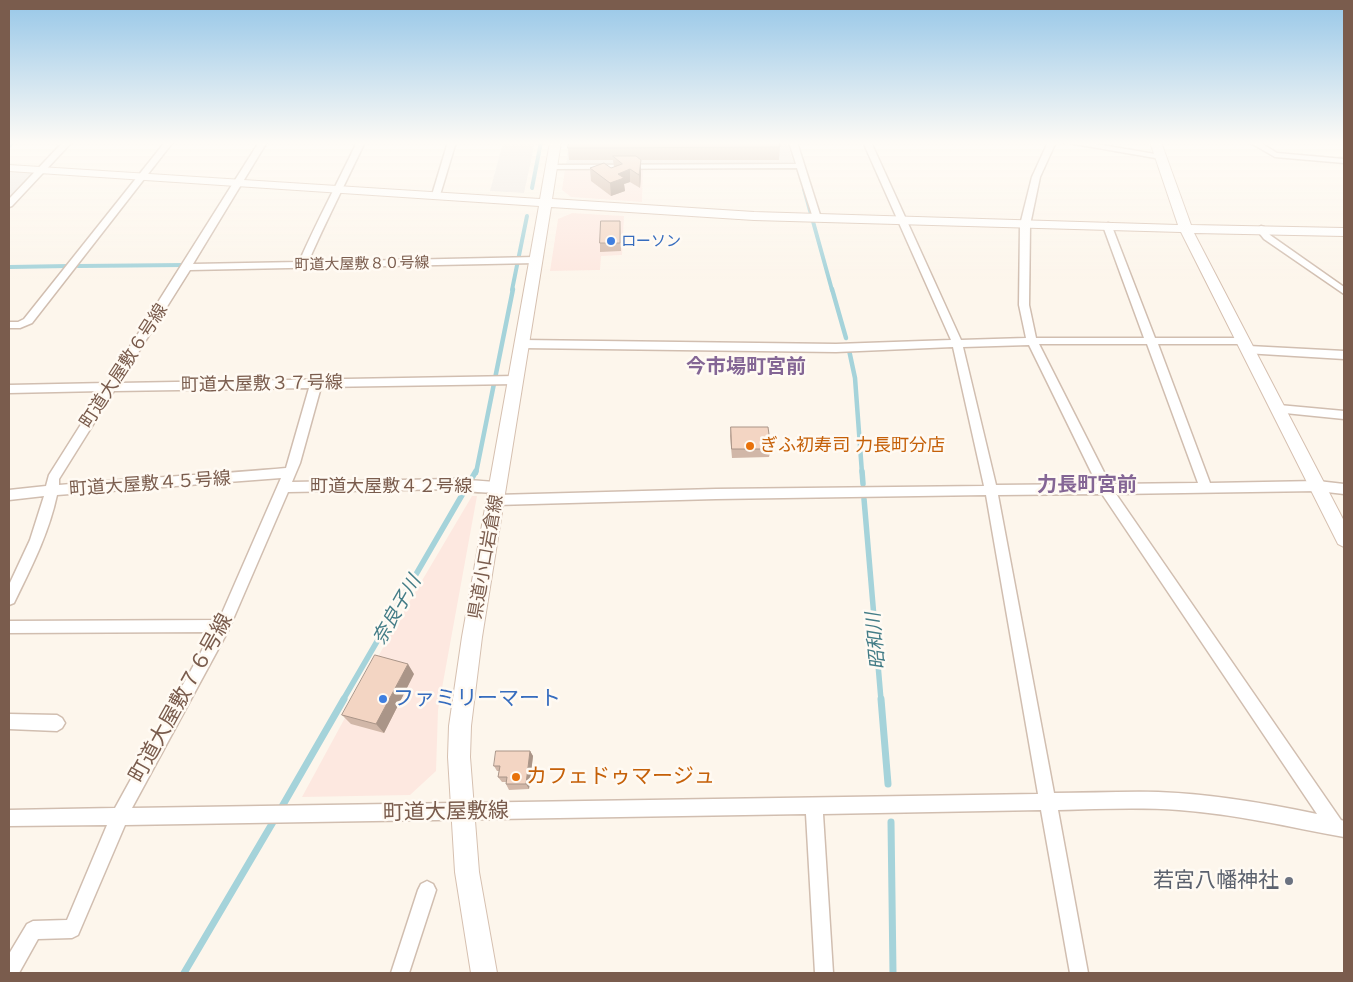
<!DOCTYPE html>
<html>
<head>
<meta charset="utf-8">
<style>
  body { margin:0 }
  #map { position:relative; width:1353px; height:982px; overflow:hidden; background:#fdf6ec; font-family:Inter,sans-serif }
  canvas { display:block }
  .frame { position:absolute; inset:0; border:10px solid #7a5c4d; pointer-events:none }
</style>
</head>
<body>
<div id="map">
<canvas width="1353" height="982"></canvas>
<div class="frame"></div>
</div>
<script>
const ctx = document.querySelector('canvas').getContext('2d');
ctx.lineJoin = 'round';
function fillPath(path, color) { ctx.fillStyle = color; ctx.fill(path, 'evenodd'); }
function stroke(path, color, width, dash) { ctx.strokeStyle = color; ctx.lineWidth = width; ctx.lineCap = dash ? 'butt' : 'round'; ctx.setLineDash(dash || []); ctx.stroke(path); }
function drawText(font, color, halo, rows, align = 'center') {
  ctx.font = font + ' Inter,"Noto Sans JP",sans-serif'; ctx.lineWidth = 5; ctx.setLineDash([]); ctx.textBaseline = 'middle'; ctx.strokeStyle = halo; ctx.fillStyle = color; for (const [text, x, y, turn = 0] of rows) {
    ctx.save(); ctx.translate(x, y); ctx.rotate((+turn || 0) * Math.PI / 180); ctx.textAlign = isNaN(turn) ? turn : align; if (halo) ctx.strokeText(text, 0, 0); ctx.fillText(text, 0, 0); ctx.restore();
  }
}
const commercial = new Path2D(`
  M565 168H643L642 202 571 197 562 190Z
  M572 213 624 216 622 255 601 256 600 270 550 271 558 219Z
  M472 496H477L438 710 436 771 410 795 302 797 391 633Z`);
const industrial = new Path2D(`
  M503 142H535L524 193 490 191Z
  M569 142H787L794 164 566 166Z
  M9 168 41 170 9 204Z`);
const streamFar3 = new Path2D(`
  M9 146 13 142
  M532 188 541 142
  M804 189 832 290
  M78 266 184 265
  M9 267 69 266
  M512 290 527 216`);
const streamFar2 = new Path2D(`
  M832 289 846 338
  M849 350 855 378 862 473
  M476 473 513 289`);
const streamFar1 = new Path2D(`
  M862 471 863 484
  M864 499 881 700
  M343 700 476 471`);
const stream = new Path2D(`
  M881 699 888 784
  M280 810 344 699
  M891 822 893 973
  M184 973 276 817`);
const street = new Path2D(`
  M63 142H72L12 206 9 207V199Z
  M165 142H173L32 323 20 328H9V322H18L24 319Z
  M259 142H267L193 264 299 262C317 221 338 182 357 142H365C346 182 326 221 308 262L536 257 541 260 536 263 190 270 119 383 516 376 522 380 516 384 321 387 300 463 292 482 454 479C467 481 492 480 502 484L504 487 502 490C488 495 469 491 454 489L288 492 228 631 132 808 1038 794 986 495 716 499 496 505 492 504 490 500 492 496 496 495 716 489 984 486 953 347 836 352 522 348 517 344 522 340 836 344 951 340 863 142H871L961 340 1026 338 1019 305 1020 225 1032 177 1048 142H1056L1040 177 1030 225 1029 305 1036 338H1144L1103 226 1108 223 1111 224 1155 338H1243L1248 341 1243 344H1158L1210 483 1318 481 1344 484V494L1318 491 1116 494 1341 820 1344 821V837C1289 827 1235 814 1179 810 1139 807 1098 809 1058 810L1088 973H1070L1041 810 823 814 833 973H815L806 814 125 825 78 935 72 938 38 939 19 973H9V954L27 924 33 921 67 920 107 825 9 826V810L115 808 212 632 9 633V621L219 620 281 478 57 495C49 533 31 568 14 603L9 605V585L30 540 44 496 9 500V490L46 486 49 475 102 391 9 393V385L107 383ZM1039 344H1147L1198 483 1110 484ZM1029 345 1097 484 996 485 963 347ZM309 388 286 468C210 475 134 478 59 485V479L114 391ZM1102 494 1317 814C1265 803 1212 794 1158 792 1124 791 1089 793 1054 793L998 495Z
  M448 142H456L440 195 436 198 432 195Z
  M789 142H797L821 218 820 220H814L813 218 797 168 552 169 548 167 552 165 796 164Z
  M1063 142H1084L1161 155 1165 157 1161 159Z
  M1249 142H1259L1277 153 1344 159V163L1275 157Z
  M1261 226 1264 227 1270 235 1344 287V294L1264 239 1256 229Z
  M1249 346 1344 351V359L1245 353 1244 350Z
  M1279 405 1344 411V419L1275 412 1273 409 1275 406Z
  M9 714 57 715 62 718 65 723 62 728 57 731 9 729Z
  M427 881 433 884 436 890 409 973H391L418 890 421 884Z`);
const secondary = new Path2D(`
  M550 142H561L552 199 754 212 1178 225 1150 142H1161L1191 225 1344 228V236L1194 233 1344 521V547L1338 544 1181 232 754 220 551 207 482 637 471 726 470 757 479 872 497 973H471L455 872 448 757 449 726 462 637 539 206 9 171V165L540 199Z`);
const wall = new Path2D(`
  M780 147 779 160H641V173L640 188 630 182 624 184 625 191 611 196 591 181 590 168H611L614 167 613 160H569L568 148Z
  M620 221 621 251 600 252V243Z
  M731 427 771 449 769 457 732 458 730 436Z
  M414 674 384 733 351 724 342 715Z
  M530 751 533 756 529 789 509 790 506 784V782H502L498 777 499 771H497L494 766Z`);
const shadedWall = new Path2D(`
  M641 160V173L640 188 639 175Z
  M630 169V182L624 184 625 191 611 196 610 183 618 174Z
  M408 664 414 674 384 733 376 724Z
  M530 751 533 756 529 789 526 784Z`);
const building = new Path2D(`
  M569 142H779L780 147 568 148Z
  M613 156H636L641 160 639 175 630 169 618 174 624 178 610 183 590 168 604 163 611 168 622 164Z
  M601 221H620V243H600Z
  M731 427H768L771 449H732Z
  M375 655 408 664 376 724 342 715Z
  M496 751H530L526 784H506L507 777H498L500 766H494Z`);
const markers = [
  [611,241,5,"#3f7fe0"],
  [750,446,5,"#e8710a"],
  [383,699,5,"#3f7fe0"],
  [516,777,5,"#e8710a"],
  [1289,881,5,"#6b7280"]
];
const farShopnames = [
  ["ローソン",621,241]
];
const farStreetnames = [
  ["町道大屋敷８０号線",362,264,-1]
];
const streetNames = [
  ["町道大屋敷６号線",124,366,-57],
  ["町道大屋敷３７号線",262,384,-1],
  ["町道大屋敷４５号線",150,484,-4],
  ["町道大屋敷４２号線",391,487],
  ["県道小口岩倉線",486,557,-80]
];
const foodNames = [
  ["ぎふ初寿司 力長町分店",760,446]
];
const waterNames = [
  ["奈良子川",397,610,-60],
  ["昭和川",876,641,-95]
];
const quarterNames = [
  ["今市場町宮前",746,367],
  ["力長町宮前",1087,485]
];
const nearStreetnames = [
  ["町道大屋敷７６号線",181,698,-61],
  ["町道大屋敷線",446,812,-1]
];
const nearShopnames = [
  ["ファミリーマート",393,699]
];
const nearFoodnames = [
  ["カフェドゥマージュ",526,777]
];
const nearWorshipnames = [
  ["若宮八幡神社",1279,881]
];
fillPath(commercial, '#fde8e0');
fillPath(industrial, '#efe9e4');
stroke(streamFar3, '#a5d3da', 4);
stroke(streamFar2, '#a5d3da', 4.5);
stroke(streamFar1, '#a5d3da', 5.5);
stroke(stream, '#a5d3da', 7);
stroke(street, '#d1beb0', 3);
stroke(secondary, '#d6c0b0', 2);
fillPath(street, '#fff');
fillPath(secondary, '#fff');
fillPath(wall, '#d1b7a8');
fillPath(shadedWall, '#aa9588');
fillPath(building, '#f3d5c3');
stroke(building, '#aa9588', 1);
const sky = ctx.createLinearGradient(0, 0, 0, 280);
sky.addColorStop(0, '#97c7e8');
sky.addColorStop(0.51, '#fefbf6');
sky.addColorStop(1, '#fefbf600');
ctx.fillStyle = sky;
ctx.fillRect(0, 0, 1353, 280);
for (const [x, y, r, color] of markers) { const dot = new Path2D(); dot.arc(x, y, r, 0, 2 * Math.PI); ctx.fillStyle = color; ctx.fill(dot); stroke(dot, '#fffaf3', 2); }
drawText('15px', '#366cbe', '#fffaf3', farShopnames, 'left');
drawText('15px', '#7a5c4d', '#fffaf3', farStreetnames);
drawText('18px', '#7a5c4d', '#fffaf3', streetNames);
drawText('18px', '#c56008', '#fffaf3', foodNames, 'left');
drawText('italic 19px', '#437c86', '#fffaf3', waterNames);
drawText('bold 20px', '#846695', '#fffaf3', quarterNames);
drawText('21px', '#7a5c4d', '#fffaf3', nearStreetnames);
drawText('21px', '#366cbe', '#fffaf3', nearShopnames, 'left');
drawText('21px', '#c56008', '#fffaf3', nearFoodnames, 'left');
drawText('21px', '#5b616d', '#fffaf3', nearWorshipnames, 'right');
</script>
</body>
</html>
